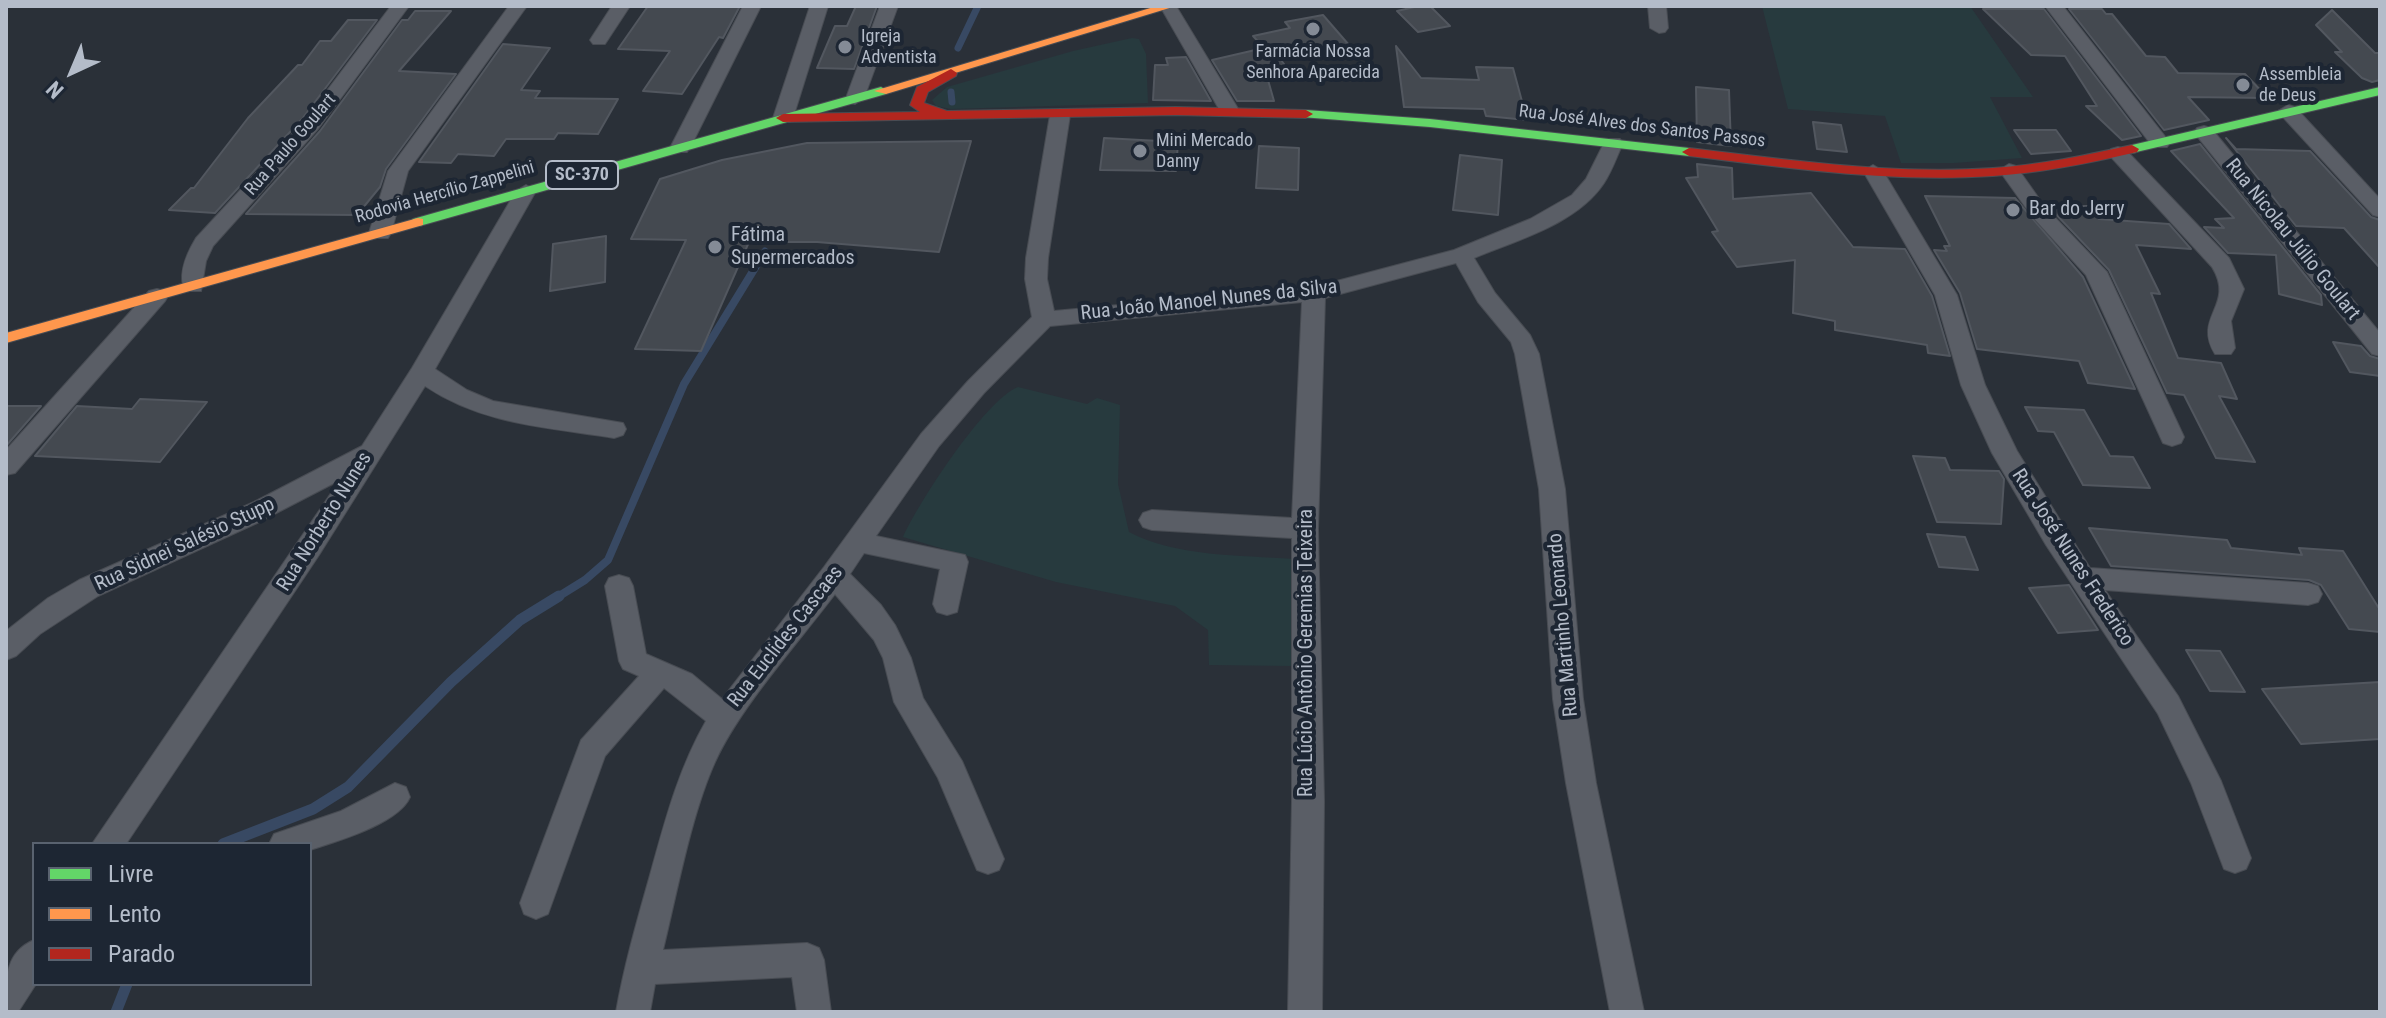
<!DOCTYPE html>
<html>
<head>
<meta charset="utf-8">
<style>
  body { margin:0 }
  #map { position:relative; width:2386px; height:1018px; overflow:hidden; background:#2a3038; font-family:"Roboto Condensed",sans-serif }
  canvas { display:block }
  .frame { position:absolute; inset:0; border:8px solid #b4bcc9; pointer-events:none }
  .legend { position:absolute; left:32px; top:842px; width:280px; height:144px; box-sizing:border-box; background:#1d2633; border:2px solid #59626f; margin:0; padding:10px 14px; list-style:none; font-size:24px; color:#b4bcc9 }
  .legend li { display:flex; align-items:center; gap:16px; height:40px }
  .legend b { width:40px; border:2px solid #59626f }
  .north { position:absolute; left:32px; top:32px; width:80px; height:80px; -webkit-text-stroke:6px #1d2633; paint-order:stroke; rotate:224deg; font-size:22px; font-weight:700; line-height:32px; text-align:center; color:#b4bcc9 }
  .north::after { content:''; display:block; margin:auto; width:28px; height:36px; background:#b4bcc9; clip-path:polygon(50% 0,100% 100%,50% 72%,0 100%) }
</style>
</head>
<body>
<div id="map">
<canvas width="2386" height="1018"></canvas>
<div class="frame"></div>
<ul class="legend">
<li><b style="height:10px;background:#63d668"></b>Livre</li>
<li><b style="height:10px;background:#ff974d"></b>Lento</li>
<li><b style="height:10px;background:#b3261e"></b>Parado</li>
</ul>
<div class="north">N</div>
</div>
<script>
const ctx = document.querySelector('canvas').getContext('2d');
ctx.lineJoin = 'round';
function fillPath(path, color) { ctx.fillStyle = color; ctx.fill(path, 'evenodd'); }
function stroke(path, color, width, dash) { ctx.strokeStyle = color; ctx.lineWidth = width; ctx.lineCap = dash ? 'butt' : 'round'; ctx.setLineDash(dash || []); ctx.stroke(path); }
function drawText(font, color, halo, rows, align = 'center') {
  ctx.font = font + ' "Roboto Condensed",sans-serif'; ctx.lineWidth = 8; ctx.setLineDash([]); ctx.textBaseline = 'middle'; ctx.strokeStyle = halo; ctx.fillStyle = color; for (const [text, x, y, turn = 0] of rows) {
    ctx.save(); ctx.translate(x, y); ctx.rotate((+turn || 0) * Math.PI / 180); ctx.textAlign = isNaN(turn) ? turn : align; if (halo) ctx.strokeText(text, 0, 0); ctx.fillText(text, 0, 0); ctx.restore();
  }
}
const green = new Path2D(`
  M1762 6H1970L2033 97H1990L2022 158 1954 163H1901L1885 116 1788 109Z
  M1132 38 1139 39 1146 54 1148 103 951 109 936 106 932 100 947 87 1073 51Z
  M1018 387 1087 404 1097 398 1120 405 1118 484 1129 532C1177 557 1240 555 1293 559V666L1209 665 1208 630 1175 606 1056 582 903 537C919 502 984 401 1018 387Z`);
const streamFar2 = new Path2D(`
  M958 48 978 6
  M951 92 952 102
  M757 265 765 251`);
const streamFar1 = new Path2D(`
  M556 598 585 580 608 560 684 384 758 263`);
const stream = new Path2D(`
  M223 844 313 809 348 787 451 682 520 620 559 596
  M116 1012 127 984`);
const building = new Path2D(`
  M648 6H740L723 38 719 37 682 94 643 91 670 51 618 49Z
  M856 6H877L854 69 817 68 835 26H847Z
  M1419 6H1430L1450 26 1418 32 1397 11Z
  M1983 9H2044L2141 136 2122 140 2086 106H2097L2065 56 2031 55Z
  M2069 9H2102L2106 14H2112L2146 56 2165 57 2178 73 2245 74 2268 98 2188 97 2209 120 2164 130Z
  M2332 10 2375 53H2380V80L2372 82 2362 78 2335 52H2342L2316 25Z
  M415 11H451L399 71 456 74 386 169 380 187 357 215 246 214 320 131 402 20H408Z
  M1323 15 1349 45 1281 60 1287 68 1266 73 1274 101H1237L1212 60 1264 48 1253 36 1290 28 1285 22Z
  M348 20H377L302 119 215 213 169 210 191 188H194L248 118 298 65H302L320 41H331Z
  M503 44 550 48 521 90 540 91 535 98 618 99 598 134 558 133 554 139H506L494 156 458 154 451 163 419 162Z
  M1396 46 1421 78 1479 80 1476 67 1513 68 1527 120 1486 116 1484 109 1404 107Z
  M1186 57 1211 101 1153 100 1155 65H1168L1166 58Z
  M1696 87 1729 90 1731 146 1697 142Z
  M1813 122 1841 125 1847 152 1817 149Z
  M2014 130H2056L2071 151 2031 154Z
  M1104 138 1178 142 1176 171 1100 170Z
  M2226 138 2236 149 2310 151 2371 217 2380 220V268L2344 228 2296 226Z
  M971 141 939 252 817 242H749L701 351 635 349 686 240 631 239 660 179 722 160 807 143Z
  M2200 144 2321 295 2322 305 2279 294 2276 255 2228 253 2204 227 2224 228 2215 219 2234 218 2171 151Z
  M1259 146 1299 148 1298 190 1256 188Z
  M1460 155 1502 160 1498 215 1453 210Z
  M1697 164 1732 168 1733 199 1811 193 1853 247 1905 249 1932 296 1950 356 1928 353 1927 345 1835 330V321L1793 313 1795 260 1737 267 1712 232 1718 231 1686 178 1698 177Z
  M1925 196 2015 198 2083 277 2135 389 2088 383 2079 361 1977 349 1960 293 1934 250 1947 251 1944 246H1950Z
  M2088 206 2099 219 2169 224 2191 249 2136 245 2160 294 2151 293 2178 358 2221 363 2237 399 2219 396 2255 462 2216 458 2184 395 2167 393 2109 270 2049 207Z
  M606 236 605 282 550 291 553 244Z
  M2333 342 2361 346 2370 356 2380 359V376L2350 372Z
  M140 399 207 402 160 462 35 456 77 406 132 409Z
  M6 406H41L6 446Z
  M2025 407 2084 410 2110 456 2133 457 2150 488 2083 485 2054 432 2038 431Z
  M1913 456 1945 458 1950 470 1999 471 2004 479 2001 524 1937 522Z
  M2089 528 2227 540 2231 548 2302 555 2299 548 2343 551 2380 610V632L2349 629 2321 585 2309 580 2111 566Z
  M1927 534 1965 537 1978 570 1939 567Z
  M2069 585 2098 630 2058 633 2029 588Z
  M2186 650 2220 651 2245 692 2210 691Z
  M2380 682V739L2301 744 2262 689Z`);
const street = new Path2D(`
  M391 6H409L318 129 213 246 206 261 201 291H185C177 274 187 253 196 238L304 121Z
  M509 6H527L408 171 391 233 388 238H372L369 233 388 171Z
  M612 6H630L605 44H593L590 40Z
  M743 6H761L690 148 687 152H673L670 148Z
  M810 6H828L793 118 790 122H776L773 118Z
  M880 6H898L864 98 855 104 848 102 846 98Z
  M1160 6H1176L1240 112 1237 116H1223Z
  M1648 6H1666L1668 28 1665 32 1659 33 1650 28Z
  M2045 6H2063L2167 139 2170 143 2167 147H2153Z
  M2288 105 2295 107 2380 199V217L2373 215 2281 115 2278 111Z
  M1060 109 1070 115 1048 258 1047 279 1054 311 1314 287 1454 250 1530 219 1572 195 1586 179 1606 139H1620L1623 143C1617 156 1612 171 1604 183 1577 224 1517 240 1474 258L1495 293 1530 335 1539 354 1565 489 1583 699 1596 783 1644 1012H1610L1566 783 1553 699 1539 489 1515 354 1511 342 1478 302 1456 263 1325 298 1318 529 1324 801 1322 1012H1288L1292 801V538L1152 530 1143 527 1139 520 1143 513 1152 510 1292 518 1302 302 1050 326 984 393 939 446 876 536 965 555 968 562 957 612 947 615 937 612 933 604 940 569 864 553 850 574 881 605 895 625 911 658 923 698 962 761 1004 859 999 870 988 874 977 870 938 778 894 702 883 658 874 640 835 594C798 643 740 707 715 762 691 815 677 893 663 950L807 943 819 948 824 960 831 1012H797L792 977 655 984 650 1012H616C624 966 637 921 650 875 665 821 678 770 706 721L664 688 605 756 548 914 536 919 524 914 520 903 581 740 639 676 623 669 619 661 605 586 609 578 619 575 629 578 633 586 646 654 692 674 722 699 824 567 921 434 968 381 1032 317 1025 279 1026 258 1050 115Z
  M2204 126 2211 128 2380 333V356L2372 354 2197 136 2194 132 2197 128Z
  M2118 147 2125 149 2229 258 2244 289 2231 321 2235 348 2231 354H2215C2192 316 2236 306 2212 267L2111 157 2108 153 2111 149Z
  M2009 164 2016 166 2045 207 2107 272 2184 437 2181 443 2172 446 2163 443 2086 275 2031 215 1999 170Z
  M1873 165 1883 171 1957 295 1985 385 2017 451 2090 568 2308 583 2318 586 2322 594 2318 602 2308 605 2105 590 2178 696 2221 781 2251 858 2246 869 2235 873 2224 869 2191 783 2158 714 2046 545 1992 453 1961 385 1935 295 1863 171Z
  M526 185 536 191 435 369 467 390 493 401 623 423 626 429 623 435 614 438C547 427 483 425 425 386L319 555 126 844H92L340 480 257 523 98 596 40 634 16 656 6 660V631L48 598 79 580 254 502 362 446 412 368 516 191Z
  M157 289 165 291 168 296 165 301 15 473 6 475V450L149 291Z
  M395 783 406 787 410 797C398 824 337 841 310 850V844H269L274 834 341 811Z
  M34 940 36 984 18 1012H6C6 983 3 953 34 940Z`);
const fast = new Path2D(`
  M881 87 888 91 886 94 423 225 418 226 411 222 413 219Z
  M2380 87V95L2132 153 2125 149 2132 145Z
  M1306 110 1430 119 1689 148 1696 152 1689 156 1430 127 1301 117 1299 114Z`);
const slow = new Path2D(`
  M1157 6H1176L886 94 874 91Z
  M418 218 423 219V225L6 343V333Z`);
const jam = new Path2D(`
  M951 69 957 73 956 76 928 92 924 103 947 111 1176 107 1306 110 1313 114 1306 118 1176 115 783 122 776 118 783 114 920 112 910 105 917 87Z
  M2132 145 2139 149 2137 152C2090 163 2041 173 1993 176 1891 183 1790 168 1689 156L1682 152 1689 148C1790 160 1892 175 1993 168 2040 165 2086 155 2132 145Z`);
const markers = [
  [1313,29,8,"#848b96"],
  [845,47,8,"#848b96"],
  [2243,85,8,"#848b96"],
  [1140,151,8,"#848b96"],
  [2013,210,8,"#848b96"],
  [715,247,8,"#848b96"]
];
const farPoinames = [
  ["Igreja",861,37],
  ["Adventista",861,58],
  ["Farmácia Nossa",1313,52,"center"],
  ["Senhora Aparecida",1313,73,"center"],
  ["Assembleia",2259,75],
  ["de Deus",2259,96],
  ["Mini Mercado",1156,141],
  ["Danny",1156,162]
];
const farStreetnames = [
  ["Rua José Alves dos Santos Passos",1642,127,7],
  ["Rua Paulo Goulart",291,145,-49],
  ["Rodovia Hercílio Zappelini",445,193,-16]
];
const shields = [
  [582,175,72]
];
const shieldNames = [
  ["SC-370",582,175]
];
const poiNames = [
  ["Bar do Jerry",2029,210],
  ["Fátima",731,236],
  ["Supermercados",731,259]
];
const streetNames = [
  ["Rua Nicolau Júlio Goulart",2292,240,51],
  ["Rua João Manoel Nunes da Silva",1209,301,-6],
  ["Rua Norberto Nunes",325,522,-58],
  ["Rua Sidnei Salésio Stupp",185,545,-25],
  ["Rua José Nunes Frederico",2072,558,57],
  ["Rua Martinho Leonardo",1564,625,-95],
  ["Rua Euclides Cascaes",786,637,-52],
  ["Rua Lúcio Antônio Geremias Teixeira",1307,653,-90]
];
fillPath(green, '#273a3e');
stroke(streamFar2, '#384963', 7);
stroke(streamFar1, '#384963', 8);
stroke(stream, '#384963', 11);
fillPath(building, '#444950');
stroke(building, '#52575f', 2);
stroke(street, '#484c53', 2);
stroke(fast, '#484c53', 2);
stroke(slow, '#484c53', 2);
stroke(jam, '#484c53', 2);
fillPath(street, '#5a5e66');
fillPath(fast, '#63d668');
fillPath(slow, '#ff974d');
fillPath(jam, '#b3261e');
for (const [x, y, r, color] of markers) { const dot = new Path2D(); dot.arc(x, y, r, 0, 2 * Math.PI); ctx.fillStyle = color; ctx.fill(dot); stroke(dot, '#1d2633', 3); }
drawText('18px', '#b4bcc9', '#1d2633', farPoinames, 'left');
drawText('18px', '#b4bcc9', '#1d2633', farStreetnames);
for (const [x, y, w] of shields) { const box = new Path2D(); box.roundRect(x - w / 2, y - 14, w, 28, 6); ctx.fillStyle = '#1d2633'; ctx.fill(box); stroke(box, '#b4bcc9', 2); }
drawText('bold 18px', '#b4bcc9', null, shieldNames);
drawText('20px', '#b4bcc9', '#1d2633', poiNames, 'left');
drawText('20px', '#b4bcc9', '#1d2633', streetNames);
</script>
</body>
</html>
